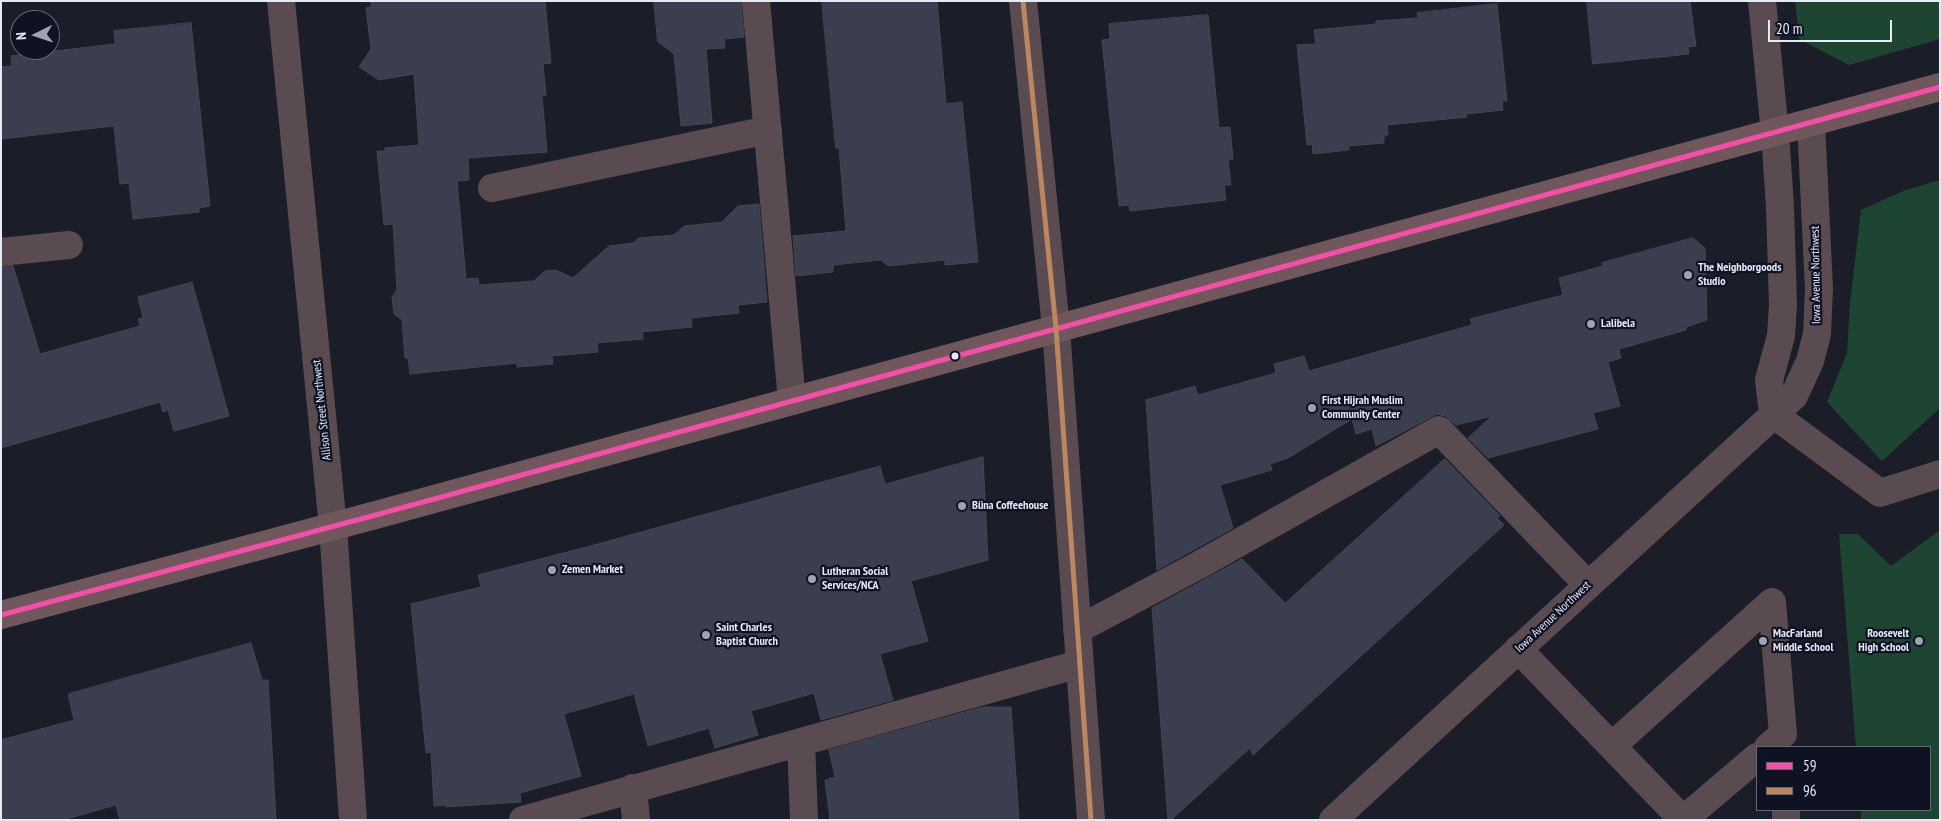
<!DOCTYPE html>
<html>
<head>
<meta charset="utf-8">
<style>
  body { margin:0 }
  #map { position:relative; width:1941px; height:821px; overflow:hidden; background:#1b1e28; font-family:"PT Sans Narrow",sans-serif }
  canvas { display:block }
  .frame { position:absolute; inset:0; border:2px solid #e6eaf7; pointer-events:none }
  .legend { position:absolute; left:1756px; top:746px; width:175px; height:65px; box-sizing:border-box; background:#0e1223; border:1px solid #646878; margin:0; padding:6px 9px; list-style:none; font-size:15px; color:#e6eaf7 }
  .legend li { display:flex; align-items:center; gap:10px; height:25px }
  .legend b { width:25px; border:1px solid #646878 }
  .north { position:absolute; left:10px; top:10px; width:50px; height:50px; box-sizing:border-box; background:#0e1223; border:1px solid #646878; border-radius:50%; rotate:266deg; font-size:14px; font-weight:700; line-height:20px; text-align:center; color:#e6eaf7 }
  .north::after { content:''; display:block; margin:auto; width:18px; height:22px; background:#9fa3af; clip-path:polygon(50% 0,100% 100%,50% 72%,0 100%) }
  .scale { position:absolute; left:1768px; top:20px; width:124px; height:22px; box-sizing:border-box; border:2px solid #e6eaf7; border-top:0; padding-left:6px; font-size:15px; line-height:18px; white-space:nowrap; color:#e6eaf7; -webkit-text-stroke:4px #0e1223; paint-order:stroke }
</style>
</head>
<body>
<div id="map">
<canvas width="1941" height="821"></canvas>
<div class="frame"></div>
<ul class="legend">
<li><b style="height:6px;background:#f54da8"></b>59</li>
<li><b style="height:6px;background:#bb8660"></b>96</li>
</ul>
<div class="north">N</div>
<div class="scale">20 m</div>
</div>
<script>
const ctx = document.querySelector('canvas').getContext('2d');
ctx.lineJoin = 'round';
function fillPath(path, color) { ctx.fillStyle = color; ctx.fill(path, 'evenodd'); }
function stroke(path, color, width, dash) { ctx.strokeStyle = color; ctx.lineWidth = width; ctx.lineCap = dash ? 'butt' : 'round'; ctx.setLineDash(dash || []); ctx.stroke(path); }
function drawText(font, color, halo, rows, align = 'center') {
  ctx.font = font + ' "PT Sans Narrow",sans-serif'; ctx.lineWidth = 4.5; ctx.setLineDash([]); ctx.textBaseline = 'middle'; ctx.strokeStyle = halo; ctx.fillStyle = color; for (const [text, x, y, turn = 0] of rows) {
    ctx.save(); ctx.translate(x, y); ctx.rotate((+turn || 0) * Math.PI / 180); ctx.textAlign = isNaN(turn) ? turn : align; if (halo) ctx.strokeText(text, 0, 0); ctx.fillText(text, 0, 0); ctx.restore();
  }
}
const green = new Path2D(`
  M1795 1H1940V39L1849 65 1799 39Z
  M1940 180V408L1882 461 1827 402 1847 353 1850 302 1861 210 1903 191Z
  M1940 530V820H1861V810H1930V747H1856L1839 534H1858L1891 566Z`);
const building = new Path2D(`
  M371 1H545L551 63 543 64 546 95 542 96 547 152 468 158 469 180 457 181 466 279 478 278 479 285 534 281 545 271 556 270 573 278 609 246 633 243 639 238 674 235 684 226 722 222 738 206 759 204 767 302 738 305 739 313 691 318 692 327 642 332 643 339 597 343 598 352 552 356 553 364 517 367V363L410 374 408 358H405L402 320 394 314 392 297 397 290 393 224 384 225 377 151H385V148L419 145 414 74 379 80 359 67 371 49 366 8 371 7Z
  M654 1H741L744 37 724 39 725 48 706 49 712 123 681 126 674 54 658 42Z
  M822 1H937L946 104 962 102 978 262 945 265V260L888 266 881 260 833 265V272L796 276 793 236 846 231 839 148H836Z
  M1587 1H1690L1696 46 1688 47 1689 54 1593 64Z
  M1497 4 1507 101H1502L1503 110 1466 114 1467 117 1387 125 1388 135H1384V143L1349 146V150L1313 154 1312 144 1307 145 1297 45 1316 44 1314 30 1376 24V21L1418 18 1417 13Z
  M1208 15 1219 128 1230 127 1233 159 1228 160 1231 185H1224L1226 200 1130 211 1129 205 1119 206 1102 40 1110 39 1109 24Z
  M191 23 210 206 199 208V212L133 219 129 183 120 184 114 126 1 139V67L12 66 11 56 115 44 114 31Z
  M1693 238 1705 248 1707 320 1686 327V330L1619 349 1621 358 1608 362 1620 406 1593 413 1598 429 1488 458 1468 438 1492 416 1456 425 1445 416 1437 414 1376 446 1372 429 1356 434 1352 419 1288 458 1270 464 1272 470 1220 485 1233 528 1157 570 1146 400 1195 386 1198 395 1276 373 1274 364 1304 356 1309 371 1472 325 1470 319 1563 295 1559 278 1603 266 1602 263Z
  M13 266 40 354 140 326 138 319 143 318 138 297 192 282 229 416 174 431 168 410 163 412 160 402 1 448V267Z
  M983 457 988 560 911 581 928 641 880 654 893 700 821 720 814 693 751 711 758 735 715 748 709 728 648 746 634 694 564 714 581 776 520 793 521 802 446 807V805L434 806 431 752 426 753 411 604 481 587 478 575 587 547 880 466 885 484Z
  M1445 459 1500 516 1497 518 1504 525 1253 755 1250 748 1171 820H1168L1152 608 1242 559 1285 603Z
  M251 643 262 680H268L276 820H120L116 805 63 820H1V740L74 720 69 699V694Z
  M983 707H1011L1019 820H830L825 780 835 777 829 750Z`);
const minor = new Path2D(`
  M281 1 333 527 353 820
  M756 1 792 401
  M1023 1 1056 328 1091 820
  M1762 1 1775 133 1780 207 1783 304 1781 336 1769 380 1773 414
  M492 188 768 130
  M1 252 69 245
  M1773 414 1880 493 1940 474
  M1077 630 1199 565 1439 430 1588 585
  M1518 649 1683 820 1757 757
  M801 742 804 820
  M1612 746 1772 602 1783 734 1768 747
  M633 788 636 820
  M1786 810V820
  M523 820 1079 664
  M1333 820 1794 396 1810 361 1817 334 1819 289 1811 123`);
const highway = new Path2D(`
  M1 615 372 516 1940 87`);
const bus1 = new Path2D(`
  M1 615 372 516 1940 87`);
const bus2 = new Path2D(`
  M1023 1 1056 328 1091 820`);
const markers = [
  [1688,275,5,"#9fa3af"],
  [1591,324,5,"#9fa3af"],
  [955,356,4.5,"#e6eaf7"],
  [1312,408,5,"#9fa3af"],
  [962,506,5,"#9fa3af"],
  [552,570,5,"#9fa3af"],
  [812,579,5,"#9fa3af"],
  [706,635,5,"#9fa3af"],
  [1763,641,5,"#9fa3af"],
  [1919,641,5,"#9fa3af"]
];
const poiNames = [
  ["The Neighborgoods",1698,268],
  ["Studio",1698,282],
  ["Lalibela",1601,324],
  ["First Hijrah Muslim",1322,401],
  ["Community Center",1322,415],
  ["Büna Coffeehouse",972,506],
  ["Zemen Market",562,570],
  ["Lutheran Social",822,572],
  ["Services/NCA",822,586],
  ["Saint Charles",716,628],
  ["Baptist Church",716,642],
  ["MacFarland",1773,634],
  ["Middle School",1773,648],
  ["Roosevelt",1909,634,"right"],
  ["High School",1909,648,"right"]
];
const streetNames = [
  ["Iowa Avenue Northwest",1816,275,-91],
  ["Allison Street Northwest",322,410,-96],
  ["Iowa Avenue Northwest",1553,617,-43]
];
fillPath(green, '#1e4432');
fillPath(building, '#3a3e4e');
stroke(building, '#44464f', 1);
stroke(minor, '#594b4f', 28);
stroke(highway, '#6f575b', 28);
stroke(bus1, '#f54da8', 5);
stroke(bus2, '#bb8660', 5);
for (const [x, y, r, color] of markers) { const dot = new Path2D(); dot.arc(x, y, r, 0, 2 * Math.PI); ctx.fillStyle = color; ctx.fill(dot); stroke(dot, '#0e1223', 2); }
drawText('bold 12px', '#e6eaf7', '#0e1223', poiNames, 'left');
drawText('12px', '#e6eaf7', '#0e1223', streetNames);
</script>
</body>
</html>
